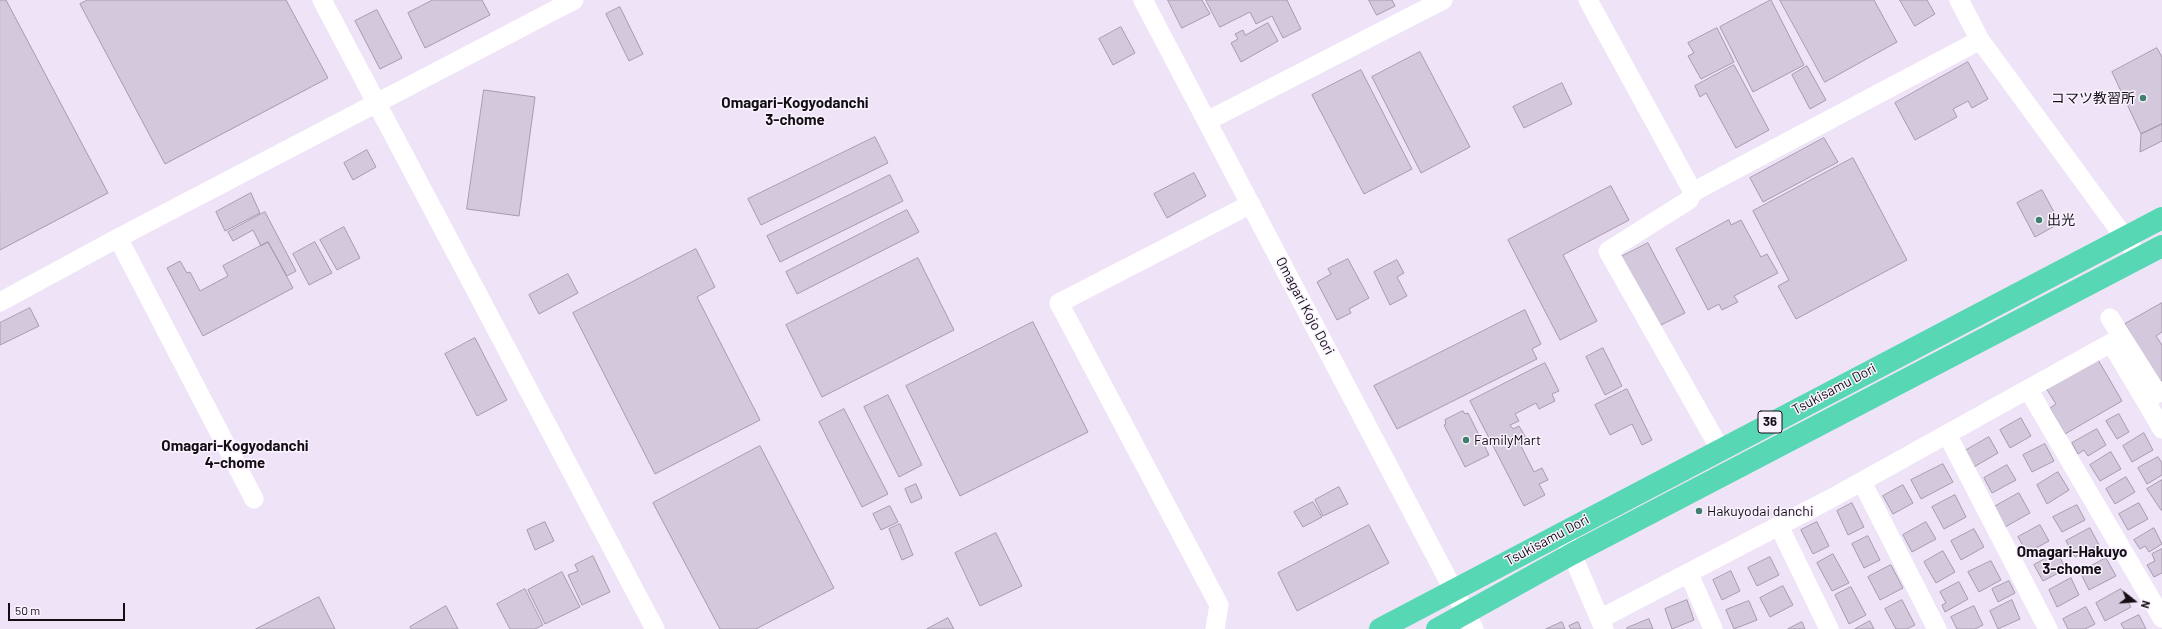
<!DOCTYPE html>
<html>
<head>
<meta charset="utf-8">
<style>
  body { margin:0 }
  #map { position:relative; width:2162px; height:629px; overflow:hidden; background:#efe4f7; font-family:Barlow,sans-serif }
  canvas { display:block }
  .north { position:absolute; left:2114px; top:581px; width:40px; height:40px; -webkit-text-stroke:3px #faf3ff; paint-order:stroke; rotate:107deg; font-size:11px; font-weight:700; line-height:16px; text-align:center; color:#130f15 }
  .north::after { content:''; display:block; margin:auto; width:14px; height:18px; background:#130f15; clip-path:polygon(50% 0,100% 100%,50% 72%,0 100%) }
  .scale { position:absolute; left:8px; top:603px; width:117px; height:18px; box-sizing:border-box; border:2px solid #130f15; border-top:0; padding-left:5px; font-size:12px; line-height:14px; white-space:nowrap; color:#130f15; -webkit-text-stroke:3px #faf3ff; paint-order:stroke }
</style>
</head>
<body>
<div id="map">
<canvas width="2162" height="629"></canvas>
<div class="north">N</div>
<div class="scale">50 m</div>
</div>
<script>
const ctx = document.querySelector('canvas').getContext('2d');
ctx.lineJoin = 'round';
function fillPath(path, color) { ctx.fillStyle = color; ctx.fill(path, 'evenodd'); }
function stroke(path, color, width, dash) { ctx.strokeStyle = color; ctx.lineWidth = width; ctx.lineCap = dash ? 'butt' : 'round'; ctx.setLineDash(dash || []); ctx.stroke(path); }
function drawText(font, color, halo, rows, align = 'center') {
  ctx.font = font + ' Barlow,"Noto Sans JP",sans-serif'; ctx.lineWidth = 3; ctx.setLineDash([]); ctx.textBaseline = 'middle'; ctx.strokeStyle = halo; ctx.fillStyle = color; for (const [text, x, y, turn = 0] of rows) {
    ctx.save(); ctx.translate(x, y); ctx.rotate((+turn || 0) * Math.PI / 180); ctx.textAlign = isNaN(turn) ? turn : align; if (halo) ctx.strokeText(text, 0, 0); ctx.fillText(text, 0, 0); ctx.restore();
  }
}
const building = new Path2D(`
  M0 0H6L108 193 0 250Z
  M88 0H286L328 78 165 164 80 4Z
  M433 0H482L490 15 425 48 408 13Z
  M1168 0H1202L1210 14 1182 28Z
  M1206 0H1287L1301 29 1283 38 1272 16 1256 24 1250 12 1220 27Z
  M1369 0H1392L1395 6 1377 15Z
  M1771 0 1804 65 1753 92 1720 27Z
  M1780 0H1874L1897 42 1825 82Z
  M1900 0H1927L1935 14 1915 26Z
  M620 7 643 54 629 61 606 14Z
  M377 10 402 58 380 69 355 21Z
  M1268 23 1278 41 1241 62 1231 43 1238 39 1235 34 1243 30 1245 35Z
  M1121 27 1135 53 1113 65 1099 39Z
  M1717 28 1734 62 1701 79 1688 56 1694 53 1688 43Z
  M2157 48 2162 57V124L2141 134 2112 72Z
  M1420 52 1470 147 1421 173 1372 77Z
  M1968 62 1988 99 1972 108 1968 101 1953 109 1957 117 1915 140 1895 103Z
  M1734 65 1769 130 1736 148 1706 93 1700 97 1695 86Z
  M1807 66 1826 100 1810 109 1792 75Z
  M1361 70 1412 169 1364 194 1312 95Z
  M1562 83 1572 104 1524 128 1513 107Z
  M484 90 535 97 519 216 467 209Z
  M2162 124V141L2140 152 2141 134Z
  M875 137 888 163 761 225 748 199Z
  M1824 138 1838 162 1763 202 1750 178Z
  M367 150 376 167 353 180 344 163Z
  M1853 158 1907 260 1796 319 1778 286 1789 280 1753 211Z
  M1194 173 1206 196 1167 218 1154 194Z
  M890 175 903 201 780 262 767 236Z
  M1611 186 1629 220 1563 255 1597 321 1560 340 1508 240Z
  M2042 190 2060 223 2035 237 2017 203Z
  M251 193 260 213 225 231 216 212Z
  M907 210 919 232 797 294 786 272Z
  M265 212 296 271 287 276 268 242 261 246 253 230 233 241 228 232Z
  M1729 220 1731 225 1741 220 1761 257 1767 254 1778 273 1734 296 1738 302 1722 310 1719 304 1708 310 1676 249Z
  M344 227 360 258 337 270 320 240Z
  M268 242 293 288 203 336 167 268 180 261 187 273 190 272 200 291 228 276 223 266Z
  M315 242 332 273 309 285 293 254Z
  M1648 243 1685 313 1657 327 1621 257Z
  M696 249 715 287 697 297 760 420 655 474 573 313Z
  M918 258 954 330 822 397 786 325Z
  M1348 259 1369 298 1349 309 1351 313 1337 320 1317 282 1331 274 1328 269Z
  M1397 260 1404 273 1397 277 1407 296 1390 305 1374 272Z
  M568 274 578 293 539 314 529 295Z
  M2162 303V332L2156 336 2162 345V381L2159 382 2125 324Z
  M30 308 39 326 0 345V323Z
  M1525 310 1541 344 1532 349 1537 359 1397 429 1374 386Z
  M1033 322 1088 432 960 496 906 386Z
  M475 338 507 400 477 416 445 354Z
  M1603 348 1622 386 1605 395 1586 357Z
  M2097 358 2122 401 2065 434 2050 408 2056 404 2046 388Z
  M1545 363 1559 391 1552 394 1555 401 1539 409 1536 403 1515 414 1519 421 1510 425 1513 429 1519 426 1526 438 1519 442 1534 472 1542 468 1548 480 1539 484 1545 495 1524 506 1470 401Z
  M1627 389 1652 440 1642 445 1632 424 1610 435 1595 405Z
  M888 395 922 465 899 477 864 407Z
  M844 409 888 494 862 507 819 422Z
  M1463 411 1465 414 1468 413 1489 455 1465 467 1444 425 1446 424 1445 420Z
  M2119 414 2129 432 2117 439 2106 421Z
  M2021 418 2031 436 2010 448 2000 430Z
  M2097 429 2106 445 2088 456 2084 450 2078 454 2072 443Z
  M2144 433 2153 450 2132 462 2123 446Z
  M1989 437 1998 453 1972 468 1963 452Z
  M2045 444 2054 461 2032 472 2023 455Z
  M760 446 834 588 756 629H720L653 503Z
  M2111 452 2121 469 2100 481 2090 465Z
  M2158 457 2162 463V475L2147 484 2138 468Z
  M1943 464 1953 482 1921 499 1911 480Z
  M2007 465 2016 480 1992 493 1984 478Z
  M2058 472 2069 490 2047 504 2037 485Z
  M2126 477 2135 492 2115 504 2106 489Z
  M2162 480V510H2161L2147 489Z
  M916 484 922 498 911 503 905 489Z
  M1903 485 1913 503 1893 514 1883 496Z
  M1339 487 1348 504 1323 516 1315 500Z
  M2019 493 2030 513 2005 527 1994 507Z
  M1955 495 1966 517 1944 529 1932 507Z
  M1313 502 1322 517 1303 527 1294 512Z
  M1852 503 1864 527 1848 535 1837 511Z
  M2139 503 2148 519 2128 530 2119 514Z
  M2077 505 2085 520 2062 532 2053 517Z
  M890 506 898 522 881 530 873 514Z
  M545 522 554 541 535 550 527 530Z
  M1817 522 1829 546 1813 554 1801 530Z
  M1926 522 1936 539 1912 552 1903 535Z
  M900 524 913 555 902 560 889 529Z
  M1369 525 1389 563 1297 611 1278 573Z
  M2040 525 2049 541 2027 553 2018 537Z
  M2090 528 2099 545 2075 557 2066 541Z
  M2154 528 2162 544 2149 552 2145 546 2140 549 2134 540Z
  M1974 529 1984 547 1961 560 1951 541Z
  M996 533 1022 586 980 606 955 553Z
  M1868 536 1880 560 1864 568 1852 544Z
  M2162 549V573L2154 577 2147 565 2155 561 2152 554Z
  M1943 551 1955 572 1936 583 1924 562Z
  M2057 552 2066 569 2043 581 2034 565Z
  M1833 554 1849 583 1832 591 1817 563Z
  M593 556 610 592 582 605 568 575 578 571 575 565Z
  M1770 557 1779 575 1757 586 1748 568Z
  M2106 558 2116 576 2089 590 2080 572Z
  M1991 561 2001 580 1979 592 1968 572Z
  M1891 565 1903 588 1880 600 1868 577Z
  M1731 571 1740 591 1722 600 1713 580Z
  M562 572 580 607 545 624 528 590Z
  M2071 578 2079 595 2057 607 2049 590Z
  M2009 581 2015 593 1998 602 1992 589Z
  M1959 582 1968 599 1945 612 1942 605 1946 603 1940 592Z
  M1783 586 1793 605 1770 617 1760 598Z
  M1851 587 1866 615 1849 624 1835 595Z
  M525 589 543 625 535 629H510L497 604Z
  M2121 589 2131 607 2105 621 2096 603Z
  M319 597 335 629H256Z
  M1687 600 1694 620 1672 629 1665 609Z
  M1902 600 1915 625 1907 629H1896L1885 609Z
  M2012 600 2020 619 1998 629 1990 611Z
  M1749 601 1757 620 1734 629 1726 610Z
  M446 606 458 629H411L410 627Z
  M1974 606 1983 625 1975 629H1957L1951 617Z
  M2086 607 2095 624 2085 629H2068L2063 619Z
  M2139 615 2146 629H2124L2121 624Z
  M948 618 954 629H927Z
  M1649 619 1653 629H1627V628Z
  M1870 621 1874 629H1855Z
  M1562 622 1565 629H1546Z
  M1578 622 1581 629H1571L1569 626Z
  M1802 622 1805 629H1788Z`);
const minor = new Path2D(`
  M322 0 655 629
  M1143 0 1474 629
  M1588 0 1693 192 1980 40
  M1959 0 1980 40 2139 257
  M1207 121 1443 0
  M1693 192 1689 200 1608 251 1720 449
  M118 238 254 499
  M0 302 118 238 574 0
  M2110 318 2157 393
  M2028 389 2162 618
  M2145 400 2162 429
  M1947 434 2048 629
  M1862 482 1937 629
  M1779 526 1829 629
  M1566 540 1604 629
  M1689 574 1713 629
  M1600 619 1832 498 2111 343 2145 400 2162 391
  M1215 629 1219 605 1059 303 1251 204`);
const highway = new Path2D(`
  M1380 629 2162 218
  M1437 629 1572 554 2162 246`);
const markers = [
  [2143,98,4,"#3f7f6d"],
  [2039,220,4,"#3f7f6d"],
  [1466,440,4,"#3f7f6d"],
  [1699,511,4,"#3f7f6d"]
];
const shields = [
  [1770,422,24]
];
const shieldNames = [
  ["36",1770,422]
];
const poiNames = [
  ["コマツ教習所",2135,98,"right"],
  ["出光",2047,220],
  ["FamilyMart",1474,440],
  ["Hakuyodai danchi",1707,511]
];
const streetNames = [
  ["Omagari Kojo Dori",1305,306,62],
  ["Tsukisamu Dori",1834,389,-28],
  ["Tsukisamu Dori",1547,540,-28]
];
const neighbourhoodNames = [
  ["Omagari-Kogyodanchi",795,103],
  ["3-chome",795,120],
  ["Omagari-Kogyodanchi",235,446],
  ["4-chome",235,463],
  ["Omagari-Hakuyo",2072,552],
  ["3-chome",2072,569]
];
fillPath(building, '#d4c9dc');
stroke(building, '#a59bad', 1);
stroke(minor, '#fff', 19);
stroke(highway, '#58d7b5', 22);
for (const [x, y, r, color] of markers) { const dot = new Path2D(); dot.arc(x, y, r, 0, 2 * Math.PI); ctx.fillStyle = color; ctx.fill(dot); stroke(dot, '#faf3ff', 1.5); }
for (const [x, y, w] of shields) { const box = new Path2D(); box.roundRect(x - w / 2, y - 11, w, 22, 3); ctx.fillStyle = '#faf3ff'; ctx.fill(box); stroke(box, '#130f15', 1); }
drawText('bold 13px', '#130f15', null, shieldNames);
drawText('14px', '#130f15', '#faf3ff', poiNames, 'left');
drawText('14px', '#130f15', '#faf3ff', streetNames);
drawText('bold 15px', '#130f15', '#faf3ff', neighbourhoodNames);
</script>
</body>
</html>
